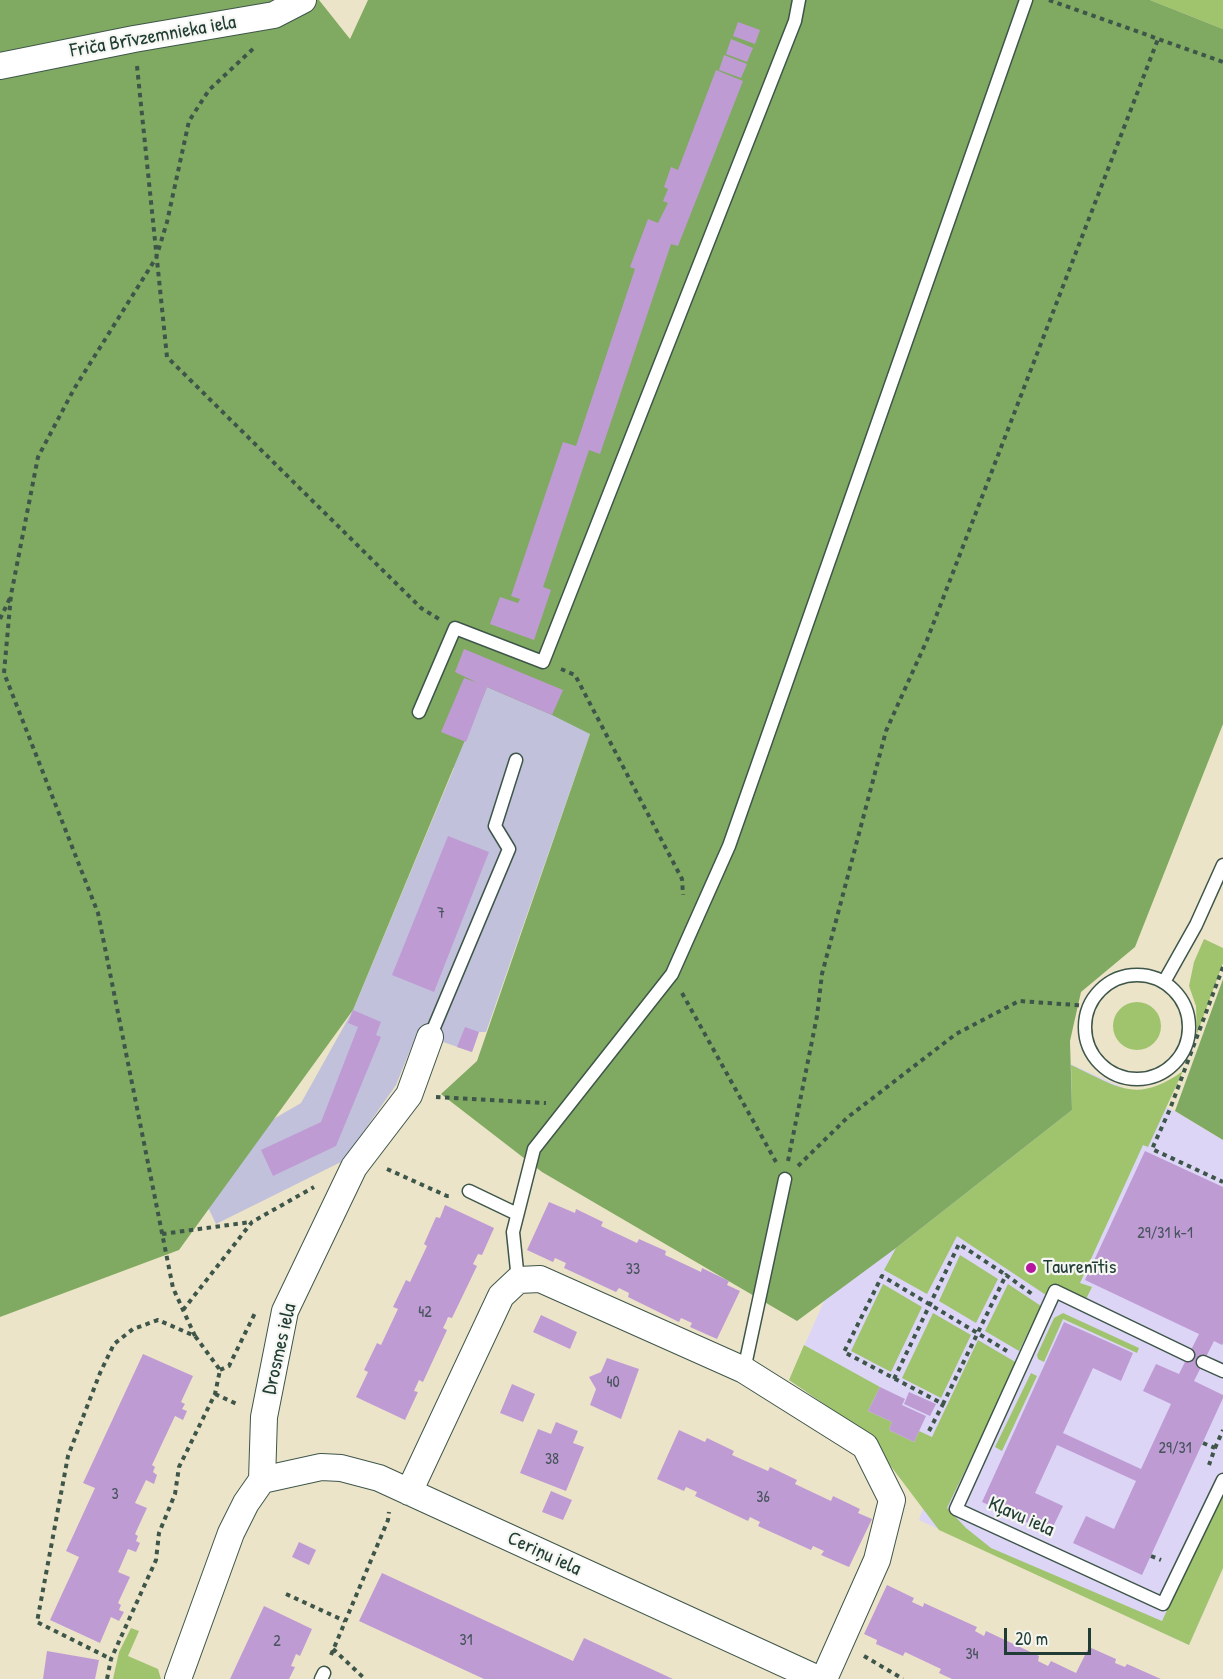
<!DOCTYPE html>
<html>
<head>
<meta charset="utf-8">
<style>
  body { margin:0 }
  #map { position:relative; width:1223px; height:1679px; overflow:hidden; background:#ece4c8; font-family:"Patrick Hand",sans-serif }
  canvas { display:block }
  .scale { position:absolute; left:1004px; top:1628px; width:87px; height:27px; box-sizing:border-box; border:3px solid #1f3d34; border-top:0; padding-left:8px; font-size:18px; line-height:21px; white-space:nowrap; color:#1f3d34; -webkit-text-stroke:4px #f6f6f2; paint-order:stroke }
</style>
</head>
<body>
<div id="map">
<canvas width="1223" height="1679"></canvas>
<div class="scale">20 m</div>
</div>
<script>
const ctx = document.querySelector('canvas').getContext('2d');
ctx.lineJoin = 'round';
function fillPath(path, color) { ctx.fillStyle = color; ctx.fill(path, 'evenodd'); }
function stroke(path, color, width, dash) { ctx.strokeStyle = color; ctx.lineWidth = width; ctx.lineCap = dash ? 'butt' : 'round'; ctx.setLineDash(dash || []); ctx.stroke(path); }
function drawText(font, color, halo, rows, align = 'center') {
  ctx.font = font + ' "Patrick Hand",sans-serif'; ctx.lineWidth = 4.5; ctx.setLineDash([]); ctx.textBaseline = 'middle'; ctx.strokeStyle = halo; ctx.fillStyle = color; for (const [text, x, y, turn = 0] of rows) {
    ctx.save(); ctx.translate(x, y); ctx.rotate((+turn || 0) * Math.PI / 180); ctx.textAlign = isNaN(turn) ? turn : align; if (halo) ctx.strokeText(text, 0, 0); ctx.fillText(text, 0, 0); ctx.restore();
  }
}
const built = new Path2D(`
  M953 1011 1175 1111 1223 1140V1568L1189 1645 919 1520 924 1505 865 1432 789 1380Z`);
const industrial = new Path2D(`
  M451 586 590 734 486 1032H479L472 1052 417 1033 396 1085 343 1161 216 1224 189 1168 301 1103 353 1010 454 768 389 750Z`);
const green = new Path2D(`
  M1150 0H1223V29Z
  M1204 939 1223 948V963L1197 1034 1196 1006 1189 986 1194 962Z
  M1113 1026a24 24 0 1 1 48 0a24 24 0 1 1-48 0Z
  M1071 1065C1117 1086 1136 1105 1183 1071L1148 1147 1143 1145 1080 1283 1092 1287 1086 1299 1055 1285 1049 1297 957 1236 927 1294 884 1270 896 1248 1072 1110Z
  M960 1255 998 1279 976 1323 939 1301Z
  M883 1284 922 1307 891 1372 851 1351Z
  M1008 1284 1041 1306 1019 1351 985 1331Z
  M933 1313 971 1335 941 1398 902 1378Z
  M1063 1313 1139 1348 1137 1353 1063 1319 1044 1362 1038 1359 1037 1355 1054 1318Z
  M978 1340 1017 1363 947 1508 966 1528 991 1548 1162 1621 1220 1497 1223 1498V1568L1189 1645 939 1530 865 1432 789 1380 804 1345 880 1387 868 1411 892 1422 889 1430 914 1442 919 1431 932 1437Z
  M1031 1373 1037 1376 1002 1451 995 1447Z
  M131 1628 139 1631 128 1656 158 1669 161 1679H113L119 1652Z`);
const forest = new Path2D(`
  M0 0H319L350 39 368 0H1150L1223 29V724L1135 947 1081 992 1070 1041 1072 1110 896 1248 797 1321 542 1172 441 1094 477 1061 590 734 552 715 487 687 353 1010 179 1250 0 1317Z
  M1223 979V1140L1175 1111Z`);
const building = new Path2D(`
  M738 22 760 30 755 44 733 36Z
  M731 39 753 48 747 62 726 54Z
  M724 55 747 64 741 78 719 70Z
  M716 70 743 81 678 246 671 244 600 454 589 450 543 587 551 590 534 640 490 624 500 597 518 603 520 599 511 596 563 442 576 446 635 269 630 267 648 219 658 223 668 203 663 201 668 189 664 187 671 167 678 170Z
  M464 649 563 690 552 715 487 687 466 742 441 732 464 678 478 683 455 672Z
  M448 836 489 852 434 992 392 975Z
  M353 1010 381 1022 376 1035 381 1037 336 1146 273 1176 261 1150 321 1122 358 1027 348 1023Z
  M465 1027 479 1032 472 1052 457 1047Z
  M1145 1151 1223 1187V1343L1222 1345 1214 1341 1194 1381 1223 1395V1398L1142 1575 1073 1543 1086 1516 1114 1529 1136 1481 1057 1445 1035 1493 1063 1506 1050 1533 982 1502 1064 1322 1133 1353 1121 1381 1093 1368 1063 1433 1141 1469 1171 1404 1143 1391 1156 1364 1179 1374 1199 1334 1085 1280Z
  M549 1202 575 1213 576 1209 603 1222 601 1226 637 1243 639 1239 666 1251 665 1255 701 1272 702 1268 729 1281 727 1285 740 1291 717 1339 690 1327 692 1323 681 1318 679 1322 628 1297 629 1293 619 1288 616 1292 564 1268 566 1263 555 1258 553 1262 527 1250Z
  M445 1205 494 1228 482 1255 478 1254 473 1264 477 1266 452 1318 448 1317 446 1322 443 1328 447 1330 423 1382 419 1380 414 1391 418 1392 405 1420 356 1397 368 1372 364 1370 377 1343 381 1345 398 1309 393 1307 406 1280 410 1282 427 1246 424 1244 436 1217 440 1218Z
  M541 1315 577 1332 570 1349 533 1332Z
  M143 1354 193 1376 181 1402 185 1404 182 1409 187 1411 183 1420 175 1416 152 1465 155 1467 153 1472 157 1475 154 1484 146 1480 135 1503 147 1508 135 1534 138 1536 136 1541 140 1543 136 1552 128 1549 118 1572 130 1577 118 1603 121 1605 119 1610 124 1612 119 1621 111 1617 100 1643 50 1620 79 1557 66 1551 95 1488 83 1483Z
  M607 1358 639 1369 621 1419 590 1405 596 1389 589 1377 601 1372Z
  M512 1384 535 1394 523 1422 500 1413Z
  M880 1387 905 1399 902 1405 926 1416 914 1442 889 1430 892 1422 868 1411Z
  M909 1392 936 1404 930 1416 904 1404Z
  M556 1422 578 1431 573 1443 584 1447 566 1491 520 1473 538 1429 551 1434Z
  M679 1430 705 1442 707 1438 734 1451 732 1455 768 1471 770 1467 797 1480 795 1484 831 1501 833 1496 860 1509 858 1513 872 1519 849 1567 821 1555 824 1551 813 1546 811 1550 758 1526 760 1522 750 1517 748 1521 695 1496 697 1492 686 1487 684 1491 657 1479Z
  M551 1491 572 1500 563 1520 542 1512Z
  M299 1542 316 1550 309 1565 292 1557Z
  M382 1573 573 1661 584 1638 673 1679H484L359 1621Z
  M887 1585 914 1598 912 1602 923 1607 924 1603 977 1627 975 1631 984 1636 986 1631 1039 1656 1038 1661 1048 1666 1051 1661 1076 1673 1089 1647 1116 1659 1115 1663 1125 1667 1127 1664 1161 1679H952L939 1673 941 1669 905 1652 903 1656 876 1644 877 1640 864 1634Z
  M264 1606 312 1629 300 1656 296 1654 291 1666 295 1667 289 1679H230Z
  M47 1651 99 1660 95 1679H43Z`);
const path = new Path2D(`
  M1049 0 1223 62
  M137 66 167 357 421 608 439 619
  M0 619 10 598
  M561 669 575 675 682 879 683 895
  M1223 967 1170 1109 1152 1149 1223 1182
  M682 993 776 1162
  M436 1097 546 1103
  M788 1161 817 1016 822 974 886 731 927 640 1158 39
  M798 1166 848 1117 956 1034 1019 1001 1090 1006
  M387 1169 447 1196H451
  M162 1234 251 1222
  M183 1310 252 1222 314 1187
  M195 1336 173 1288 98 913 4 673 11 595 38 457 74 389 156 258 167 222 189 121 209 90 256 46
  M1007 1351C966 1326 924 1301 882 1276L844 1352 943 1404 1006 1275 1032 1294
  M220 1370 229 1366 255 1313
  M894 1379 959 1244 1006 1275
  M215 1394 239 1405
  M929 1431 943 1404
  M1203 1443 1215 1448 1209 1465
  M1215 1448 1223 1430
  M1151 1556 1161 1560
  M286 1594 345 1621
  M333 1649 365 1679
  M331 1655 388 1520 389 1512
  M864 1656 903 1679
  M107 1679 111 1659 156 1560 159 1533 175 1494 179 1467 215 1394 220 1370 195 1336 158 1320 133 1329 114 1344 100 1373 68 1456 37 1622 111 1659`);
const lane = new Path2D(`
  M419 712 455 628 543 662 795 21 799 0
  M1085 1027a52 52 0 1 1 104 0a52 52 0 1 1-104 0Z
  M1164 982 1196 925 1223 865
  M430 1037 509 849 495 826 516 760
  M469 1191 517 1214
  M518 1280 513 1232 534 1149 672 974 729 846 1026 0
  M1188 1355 1055 1291 956 1509 1163 1604 1223 1480
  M1203 1362 1223 1371
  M744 1370 785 1179
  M321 1679 324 1673`);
const street = new Path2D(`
  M0 66 134 39 274 15 303 0
  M262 1480 321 1467 341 1468 379 1478 818 1679
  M409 1492 501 1296 518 1280 540 1279 744 1370 865 1446 892 1500 877 1560 824 1679
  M178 1679 231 1533 246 1503 262 1480 264 1417 285 1311 354 1167 409 1095 430 1037`);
const markers = [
  [1031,1268,6,"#b5179e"]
];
const numberNames = [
  ["7",441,914],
  ["29/31 k-1",1165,1234],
  ["33",633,1270],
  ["42",425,1313],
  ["40",613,1383],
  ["29/31",1175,1449],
  ["38",552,1460],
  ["3",115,1495],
  ["36",763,1498],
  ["31",466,1641],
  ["2",277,1642],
  ["34",972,1655]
];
const streetNames = [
  ["Friča Brīvzemnieka iela",153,37,-10],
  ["Drosmes iela",280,1349,-77],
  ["Kļavu iela",1021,1517,24],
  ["Ceriņu iela",544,1554,25]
];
const poiNames = [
  ["Taurenītis",1043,1268]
];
fillPath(built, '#dcd5f6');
fillPath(industrial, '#c2c1dc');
fillPath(green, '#a0c46e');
fillPath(forest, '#80aa61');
fillPath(building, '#bf9bd4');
stroke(lane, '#3e564a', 15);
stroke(street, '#3e564a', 28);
stroke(path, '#3e564a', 4, [4.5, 4.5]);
stroke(lane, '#fff', 12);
stroke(street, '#fff', 26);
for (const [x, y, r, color] of markers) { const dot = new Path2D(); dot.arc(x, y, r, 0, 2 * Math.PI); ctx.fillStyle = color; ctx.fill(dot); stroke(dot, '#f6f6f2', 2); }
drawText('16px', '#47545c', null, numberNames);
drawText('20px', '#1f3d34', '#f6f6f2', streetNames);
drawText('20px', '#1f3d34', '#f6f6f2', poiNames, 'left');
</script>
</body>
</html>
